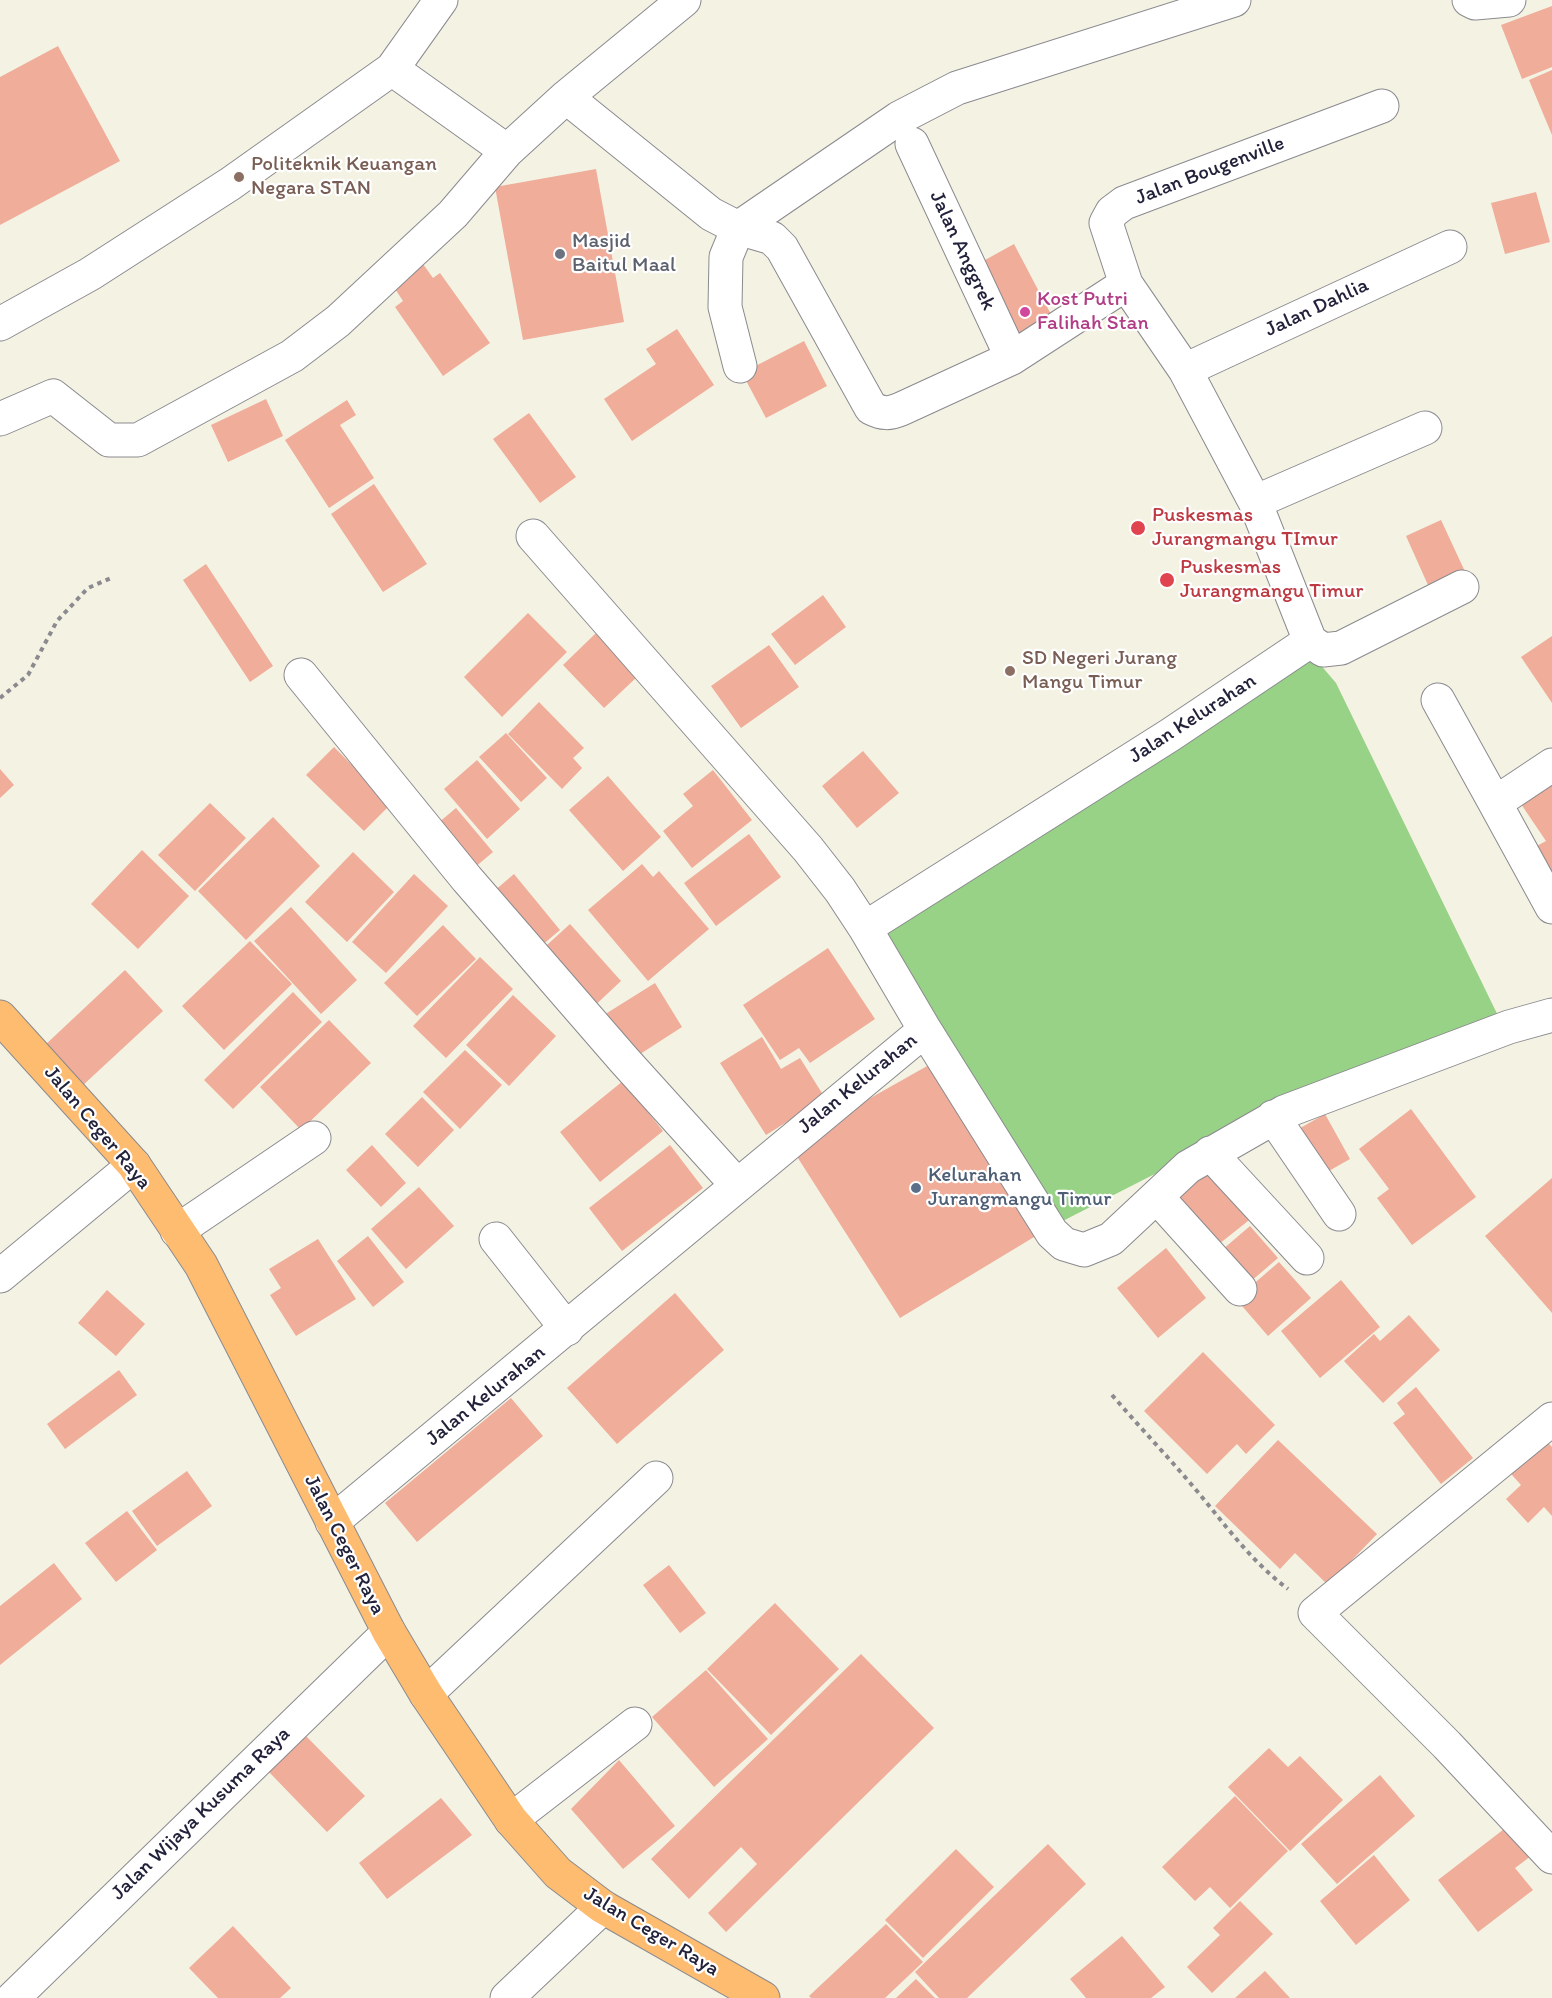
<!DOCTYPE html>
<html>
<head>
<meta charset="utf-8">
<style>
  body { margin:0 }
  canvas { display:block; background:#f4f2e3 }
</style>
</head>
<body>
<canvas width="1552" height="1998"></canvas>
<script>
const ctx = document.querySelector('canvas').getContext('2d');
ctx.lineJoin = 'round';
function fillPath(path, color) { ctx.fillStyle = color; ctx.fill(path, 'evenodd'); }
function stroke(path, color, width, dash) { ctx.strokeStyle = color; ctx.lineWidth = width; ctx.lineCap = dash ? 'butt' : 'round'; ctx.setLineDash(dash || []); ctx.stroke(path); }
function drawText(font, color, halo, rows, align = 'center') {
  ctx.font = font + ' Itim,sans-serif'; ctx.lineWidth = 4.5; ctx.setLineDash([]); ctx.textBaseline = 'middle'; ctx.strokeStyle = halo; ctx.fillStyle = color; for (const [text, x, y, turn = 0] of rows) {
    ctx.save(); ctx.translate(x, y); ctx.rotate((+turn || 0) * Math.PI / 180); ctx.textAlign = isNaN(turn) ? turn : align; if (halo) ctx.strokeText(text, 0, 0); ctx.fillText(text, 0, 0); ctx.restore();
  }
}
const green = new Path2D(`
  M1301 642 1336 683 1504 1028 1280 1110 1051 1227 866 920Z`);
const building = new Path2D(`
  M1552 6V67L1522 79 1501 25Z
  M58 46 120 161 0 225V77Z
  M1552 70V135L1529 80Z
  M596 169 624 322 523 340 495 187Z
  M1536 192 1550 242 1505 254 1491 203Z
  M1014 244 1055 322 1014 347 976 265Z
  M418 257 433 278 440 273 490 343 443 376 395 307 403 301 388 278Z
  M677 329 714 385 632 441 604 399 656 364 646 349Z
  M804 341 827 386 766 418 742 373Z
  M266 399 283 436 228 462 211 425Z
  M347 400 356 415 340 425 374 478 329 508 285 440Z
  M529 413 576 477 540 503 493 439Z
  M374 484 427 564 383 592 331 514Z
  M1441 520 1468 578 1432 594 1406 536Z
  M206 564 273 666 250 682 183 580Z
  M823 595 846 627 795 665 771 634Z
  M528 613 567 652 502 717 464 677Z
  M596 633 637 677 604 708 563 665Z
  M1552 636V703L1521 657Z
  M769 645 799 687 741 728 711 686Z
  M539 702 584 748 573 758 582 768 562 789 508 734Z
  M506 733 547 778 521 802 479 757Z
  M334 747 391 804 364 831 306 775Z
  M863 751 899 793 857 828 822 786Z
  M477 760 520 809 487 839 444 789Z
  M0 769 14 785 0 798Z
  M713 770 752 820 692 868 663 831 693 806 683 794Z
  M608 776 661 837 623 871 569 810Z
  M1552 783V872L1535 847 1546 841 1521 804Z
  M210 803 246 838 195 891 158 855Z
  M456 808 493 852 467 874 431 829Z
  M273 817 320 866 246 940 198 891Z
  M749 834 781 877 716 926 684 883Z
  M142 850 189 896 138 949 91 904Z
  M353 852 394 892 347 942 305 902Z
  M642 864 653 877 659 871 709 929 648 981 588 910Z
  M414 874 448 906 386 973 352 942Z
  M514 874 560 930 534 952 487 897Z
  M291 907 357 980 321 1014 254 941Z
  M570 924 621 981 589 1011 537 954Z
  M443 925 476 959 417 1016 384 983Z
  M250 941 292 984 224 1050 182 1006Z
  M828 948 875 1019 810 1063 799 1048 780 1060 743 1005Z
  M480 957 513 989 446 1058 413 1026Z
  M125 970 163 1011 81 1087 44 1046Z
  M655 983 682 1027 634 1058 599 1018Z
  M293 992 322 1022 233 1109 204 1080Z
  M513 995 556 1036 509 1086 466 1045Z
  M329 1020 371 1063 301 1130 260 1087Z
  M762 1037 781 1069 800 1058 825 1098 766 1135 720 1063Z
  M465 1050 502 1085 460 1129 423 1092Z
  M936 1061 1044 1231 900 1318 789 1144Z
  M623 1081 663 1131 600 1182 560 1132Z
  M422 1097 454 1130 418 1167 385 1134Z
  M1411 1109 1476 1197 1412 1245 1377 1198 1389 1189 1359 1149Z
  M1325 1114 1350 1159 1320 1176 1295 1131Z
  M372 1145 406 1183 381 1207 346 1170Z
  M670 1145 703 1188 622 1251 589 1208Z
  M1211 1168 1253 1217 1214 1248 1173 1200Z
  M1552 1178V1313L1485 1236Z
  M419 1187 454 1226 406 1269 371 1229Z
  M1250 1226 1278 1258 1243 1288 1215 1256Z
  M368 1236 404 1282 373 1307 337 1261Z
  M318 1239 356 1299 296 1336 270 1295 281 1288 269 1269Z
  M1166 1248 1206 1298 1158 1338 1117 1288Z
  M1279 1262 1311 1298 1268 1336 1236 1299Z
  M1341 1280 1380 1327 1320 1378 1281 1331Z
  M107 1290 145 1324 116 1356 78 1323Z
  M675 1293 724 1350 617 1444 567 1388Z
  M1409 1315 1440 1350 1383 1403 1344 1361 1374 1334 1380 1341Z
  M1203 1352 1275 1425 1246 1454 1237 1444 1207 1474 1144 1411Z
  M119 1370 137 1395 65 1449 47 1424Z
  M1416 1387 1473 1458 1441 1484 1393 1423 1405 1414 1397 1403Z
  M511 1398 543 1436 417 1542 385 1503Z
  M1539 1433 1552 1447V1516L1544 1507 1528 1523 1506 1499 1521 1485 1504 1466Z
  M1278 1440 1377 1534 1328 1585 1295 1553 1280 1569 1215 1506Z
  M187 1471 212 1506 157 1546 132 1511Z
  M127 1511 157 1550 116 1582 85 1543Z
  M54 1563 82 1599 0 1665V1606Z
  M669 1565 706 1613 680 1633 643 1585Z
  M775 1603 839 1669 771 1735 707 1669Z
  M861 1654 934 1728 726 1932 708 1913 757 1864 741 1847 689 1899 651 1859Z
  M706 1670 768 1739 714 1787 652 1717Z
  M306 1736 365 1796 327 1832 269 1772Z
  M1269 1748 1288 1767 1300 1756 1343 1800 1290 1851 1228 1787Z
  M619 1760 675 1826 623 1869 571 1809Z
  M1380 1775 1415 1816 1337 1884 1301 1844Z
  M1235 1796 1288 1851 1230 1908 1210 1887 1195 1901 1162 1867Z
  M441 1798 472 1835 387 1899 359 1863Z
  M1508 1826 1531 1856 1515 1868 1533 1890 1478 1932 1438 1880Z
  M1048 1844 1086 1884 967 1998H939L915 1972Z
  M956 1849 994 1887 923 1958 885 1920Z
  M1374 1855 1410 1900 1356 1945 1320 1901Z
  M1240 1901 1273 1934 1212 1993 1187 1967 1220 1935 1213 1928Z
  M886 1924 923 1962 885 1998H811L809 1996Z
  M233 1926 291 1988 280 1998H218L189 1968Z
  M1122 1936 1165 1987 1151 1998H1086L1070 1979Z
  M1265 1971 1290 1998H1235Z
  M916 1979 935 1998H896Z`);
const path = new Path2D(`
  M0 698 28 675 57 621 88 588 111 578
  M1112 1395C1143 1431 1176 1465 1206 1502 1232 1534 1255 1564 1288 1589`);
const minor = new Path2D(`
  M1469 0 1475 3 1509 0
  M392 69 507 151
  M566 97 711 214 738 228
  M912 144 1012 358
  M1126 284 1106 223 1112 212 1124 203 1382 106
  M0 324 90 274 230 184 392 69 441 0
  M740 366 725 307 726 257 738 228 899 118 957 88 1234 0
  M1185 370 1450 247
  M0 419 53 396 109 440H138L292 356 338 321 453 214 507 151 566 97 684 0
  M1255 502 1425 428
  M533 536 808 849 840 890 865 928
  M1310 641 1323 650 1341 648 1462 587
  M301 675 467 879 624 1060 737 1185
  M1438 700 1495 803
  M1552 765 1495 803 1552 907
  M925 1030 1052 1233 1064 1244 1084 1250 1111 1239 1188 1167 1284 1112 1509 1027 1552 1015
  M1273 1117 1339 1214
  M1210 1153 1307 1258
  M1157 1197 1240 1289
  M177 1231 314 1138
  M496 1239 567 1329
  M0 1276 134 1165
  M1552 1419 1315 1613 1447 1745 1552 1857
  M332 1522 925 1030 865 928 1170 735 1310 641 1255 502 1185 370 1126 284 1012 358 901 409C889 414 883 414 871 408L782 248 772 238 748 231
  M426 1694 656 1478
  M511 1820 635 1724
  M13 1998 389 1632
  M507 1998 603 1907`);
const major = new Path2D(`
  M0 1017 134 1165 201 1265 389 1632 426 1694 511 1820 558 1873 603 1907 763 1998`);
const markers = [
  [239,177,6,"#8d6e63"],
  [560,254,6,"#6b7280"],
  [1025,312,6,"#d1479c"],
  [1138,528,8,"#e0444e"],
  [1167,580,8,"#e0444e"],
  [1010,671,6,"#8d6e63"],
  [916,1188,6,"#5c6f8a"]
];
const educationNames = [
  ["Politeknik Keuangan",251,165],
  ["Negara STAN",251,189],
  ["SD Negeri Jurang",1022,659],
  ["Mangu Timur",1022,683]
];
const streetNames = [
  ["Jalan Bougenville",1210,171,-21],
  ["Jalan Anggrek",962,251,65],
  ["Jalan Dahlia",1317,308,-25],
  ["Jalan Kelurahan",1193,719,-33],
  ["Jalan Kelurahan",858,1084,-39],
  ["Jalan Ceger Raya",97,1128,50],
  ["Jalan Kelurahan",486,1396,-39],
  ["Jalan Ceger Raya",344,1545,63],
  ["Jalan Wijaya Kusuma Raya",201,1814,-44],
  ["Jalan Ceger Raya",651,1932,31]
];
const worshipNames = [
  ["Masjid",572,242],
  ["Baitul Maal",572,266]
];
const hotelNames = [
  ["Kost Putri",1037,300],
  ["Falihah Stan",1037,324]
];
const healthNames = [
  ["Puskesmas",1152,516],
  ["Jurangmangu TImur",1152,540],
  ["Puskesmas",1180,568],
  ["Jurangmangu Timur",1180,592]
];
const serviceNames = [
  ["Kelurahan",928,1176],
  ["Jurangmangu Timur",928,1200]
];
fillPath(green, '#97d286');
fillPath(building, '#efad9a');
stroke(minor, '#8b8a8f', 35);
stroke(major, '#8b8a8f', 35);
stroke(path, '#8b8a8f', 4, [4.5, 4.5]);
stroke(minor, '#fff', 33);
stroke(major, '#fdbc70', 33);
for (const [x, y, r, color] of markers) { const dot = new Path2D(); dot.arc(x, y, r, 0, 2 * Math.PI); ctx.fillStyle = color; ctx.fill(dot); stroke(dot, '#fff', 2); }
drawText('21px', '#785e54', '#fff', educationNames, 'left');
drawText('21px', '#22223b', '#fff', streetNames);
drawText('21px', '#5b616d', '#fff', worshipNames, 'left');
drawText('21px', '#b23c85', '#fff', hotelNames, 'left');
drawText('21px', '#be3a42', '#fff', healthNames, 'left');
drawText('21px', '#4e5e75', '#fff', serviceNames, 'left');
</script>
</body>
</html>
